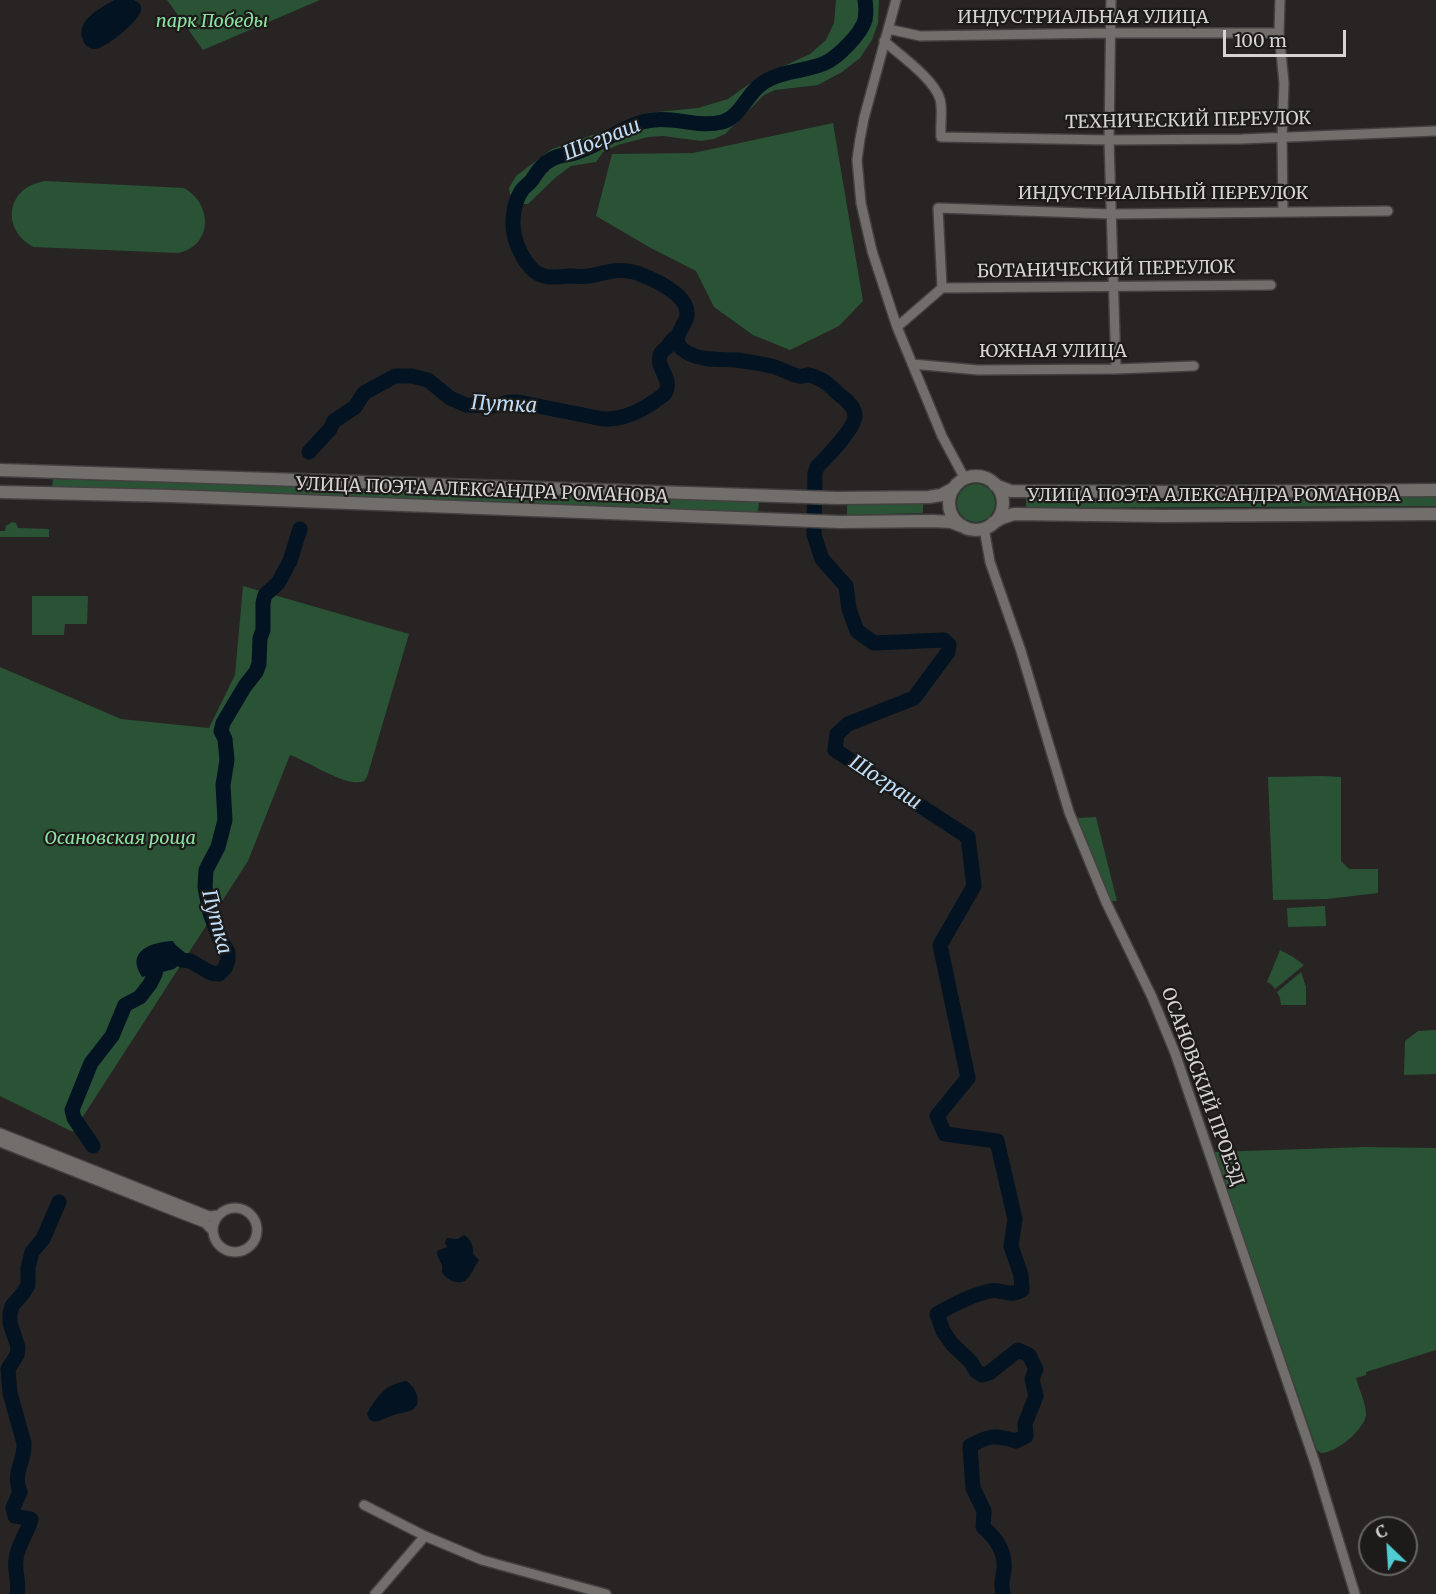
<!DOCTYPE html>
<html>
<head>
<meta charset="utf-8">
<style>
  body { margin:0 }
  #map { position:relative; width:1436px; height:1594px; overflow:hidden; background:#272423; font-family:Merriweather,serif }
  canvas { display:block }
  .north { position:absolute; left:1358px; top:1516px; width:60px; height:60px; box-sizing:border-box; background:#1d1b19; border:2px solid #676563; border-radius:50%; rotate:335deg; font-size:16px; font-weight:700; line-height:24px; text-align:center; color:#d6d4d3 }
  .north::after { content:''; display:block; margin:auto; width:21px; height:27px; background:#51ccd2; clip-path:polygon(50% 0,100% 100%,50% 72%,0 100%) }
  .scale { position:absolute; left:1223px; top:30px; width:123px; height:27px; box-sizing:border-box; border:3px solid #d6d4d3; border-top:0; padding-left:8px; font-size:18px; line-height:21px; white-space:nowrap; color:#d6d4d3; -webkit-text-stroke:4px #1d1b19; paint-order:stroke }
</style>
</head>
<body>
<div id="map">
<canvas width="1436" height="1594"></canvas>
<div class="north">С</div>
<div class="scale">100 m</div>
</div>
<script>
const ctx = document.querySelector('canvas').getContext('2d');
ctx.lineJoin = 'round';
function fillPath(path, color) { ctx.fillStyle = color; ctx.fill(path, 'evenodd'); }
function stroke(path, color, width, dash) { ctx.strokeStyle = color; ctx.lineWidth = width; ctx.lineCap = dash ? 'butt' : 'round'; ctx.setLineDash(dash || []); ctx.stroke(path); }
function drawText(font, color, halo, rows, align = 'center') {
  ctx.font = font + ' Merriweather,serif'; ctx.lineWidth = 4.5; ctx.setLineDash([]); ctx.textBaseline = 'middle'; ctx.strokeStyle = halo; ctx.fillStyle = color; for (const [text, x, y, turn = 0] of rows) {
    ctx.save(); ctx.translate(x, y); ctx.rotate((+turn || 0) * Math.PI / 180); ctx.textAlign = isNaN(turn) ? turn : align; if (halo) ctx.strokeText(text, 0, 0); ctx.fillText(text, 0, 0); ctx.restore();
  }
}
const green = new Path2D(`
  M167 0H320L203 50Z
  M836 0H879L878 23 872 40 860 58 842 72 818 85 775 90 764 95 725 134 714 139 701 141 663 136 648 137 618 145 603 152 596 162 571 166 556 177 528 204H519L510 194 509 188 516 176 552 149 607 130 647 113 698 108 728 99 756 79 810 54 826 40 834 23Z
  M833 123 863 301 839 326 790 350 753 335 714 307 696 271 649 247 596 216 612 154 693 153Z
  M46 181 184 188C213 204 213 246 178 253L34 247C0 230 6 186 46 181Z
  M53 479 759 501 758 512 52 489Z
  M957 503a19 19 0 1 1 38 0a19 19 0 1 1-38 0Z
  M1436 494V506L1026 508V496Z
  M923 502V513L847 515V504Z
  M12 522 16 523 18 528 49 529V537H0V531H5L6 526Z
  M243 586 409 634 367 777C364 781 364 782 359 782 343 785 307 761 290 755L248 861 73 1132 0 1096V667L121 719 209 728 235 675Z
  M32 596H88L87 624H65L64 635H32Z
  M1323 776 1341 777V861L1349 869H1378V893L1327 899 1273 900 1268 777Z
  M1096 817 1117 901H1111L1077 818Z
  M1325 906 1326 926 1288 927 1287 908Z
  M1280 950 1293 957 1304 965 1275 989 1271 984 1267 982Z
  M1301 972 1306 987V1005H1281L1280 998 1277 992Z
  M1436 1030V1074L1404 1075 1405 1041 1418 1031Z
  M1365 1147 1436 1148V1350L1366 1372V1375L1356 1378C1359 1389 1366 1403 1366 1415 1364 1430 1336 1453 1321 1453L1317 1450 1214 1152Z`);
const water = new Path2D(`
  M114 0H134L140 4C141 8 142 10 140 13 136 23 103 51 93 49 88 48 84 44 83 40 75 20 100 9 114 0Z
  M173 941 181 955 180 964 174 969 142 977C125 951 151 942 173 941Z
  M464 1235C470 1238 474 1247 473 1254L479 1260C474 1267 471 1276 466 1280 459 1285 449 1281 444 1275 440 1270 443 1271 442 1265 440 1260 437 1257 437 1251L447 1247 445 1243 447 1238 458 1239Z
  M406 1381C412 1385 415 1389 417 1396 421 1414 402 1411 391 1416 385 1418 378 1423 372 1421 369 1420 368 1417 367 1414 376 1397 386 1384 406 1381Z`);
const river = new Path2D(`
  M865 0C866 6 866 14 865 20 861 34 838 57 825 63 805 72 779 70 760 85 747 95 739 118 722 122 699 128 676 117 653 120 632 122 613 136 594 145 587 148 579 152 571 154 564 155 559 155 552 159 542 164 538 171 532 180 529 184 524 187 522 190 513 203 511 224 515 238 519 252 529 272 544 276 551 278 561 277 569 276 575 276 582 277 589 276 606 273 619 267 637 273 653 279 689 294 687 315 686 328 665 340 688 353 703 361 721 359 737 360 748 362 760 363 771 366 781 368 789 374 799 376 802 377 805 375 808 375 812 375 819 379 822 380 829 384 835 391 841 396 847 400 855 408 855 416 855 428 826 458 817 467L815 473 814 535 822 559 846 586 849 609 857 631 874 643 944 640 949 645 948 652 914 698 848 724 837 734 835 750 968 837 974 886 940 945 968 1078 937 1116 945 1134 997 1141 1015 1219 1011 1246 1021 1275 1022 1290C1006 1298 1003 1288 990 1291 971 1295 954 1304 937 1314L943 1331 952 1344 971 1362 976 1371 982 1375 989 1373 1018 1350 1029 1355 1036 1369 1032 1379 1036 1396 1025 1424 1026 1436 1016 1441C995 1435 989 1435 970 1446L973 1488 984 1511 983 1527C996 1538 1006 1552 1004 1570 1002 1580 1001 1583 1003 1594
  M309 452 330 429 334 421 355 407 364 393 395 376H412L428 380 450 398 466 405 492 406 510 402H518L603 419C622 420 639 412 655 401 660 397 666 395 667 388 670 376 654 365 661 353 663 350 666 349 668 346 671 342 672 339 677 337
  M93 1146 74 1118 72 1110 91 1063 112 1036 125 1005 140 997 150 984 155 974 158 959 162 952 170 950 182 960 190 961 211 973 219 974 225 968 228 960V952L219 937 210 913 205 887 206 870 218 847 225 820 223 785 227 760 225 739 221 731 223 723 245 686 256 672 259 664 260 638 263 630V603L265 595 278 583 282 576 290 561 300 529
  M17 1594C20 1582 14 1571 16 1560 17 1545 28 1533 31 1519L15 1516 13 1508 20 1492C12 1473 25 1462 24 1443L10 1393 8 1369 17 1355 18 1347 10 1323V1314L12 1306 23 1293 28 1285V1268L32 1252 43 1239 59 1202`);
const street = new Path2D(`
  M896 0 864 118 860 139 857 160 861 203 872 251 897 327 942 436 965 479
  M1111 0 1109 140 1116 369
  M1280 0 1279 33 1284 83 1282 138 1283 211
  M888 29 920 36 1111 33H1279
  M884 41C900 55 934 79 940 99 943 110 940 125 941 137L1109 140 1242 139 1435 131
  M942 288 1271 285
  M897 327 942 288 938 208 1112 214 1388 211
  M912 364 978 370 1116 369 1194 366
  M984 528 990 562 1021 651 1069 812 1106 902 1152 997 1175 1053 1315 1463 1355 1594
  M0 1133 209 1216 219 1215
  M0 1142 179 1213 205 1223 213 1231
  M213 1230a22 22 0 1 1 44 0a22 22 0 1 1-44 0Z
  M364 1505 425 1536 482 1560 606 1594
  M375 1594 425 1536`);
const secondary = new Path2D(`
  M0 470 837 498 929 497 941 495 954 488
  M949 503a27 27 0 1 1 54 0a27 27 0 1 1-54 0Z
  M995 485 1011 491 1181 492 1436 490
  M0 492 171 496 840 522 933 521 951 522 961 526
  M993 523 1002 518 1014 514 1164 516 1436 514`);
const streetNames = [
  ["ИНДУСТРИАЛЬНАЯ УЛИЦА",1083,18],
  ["ТЕХНИЧЕСКИЙ ПЕРЕУЛОК",1188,121,-1],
  ["ИНДУСТРИАЛЬНЫЙ ПЕРЕУЛОК",1163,194],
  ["БОТАНИЧЕСКИЙ ПЕРЕУЛОК",1106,270,-1],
  ["ЮЖНАЯ УЛИЦА",1053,352],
  ["УЛИЦА ПОЭТА АЛЕКСАНДРА РОМАНОВА",482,491,2],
  ["УЛИЦА ПОЭТА АЛЕКСАНДРА РОМАНОВА",1214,496],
  ["ОСАНОВСКИЙ ПРОЕЗД",1202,1087,70]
];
const parkNames = [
  ["парк Победы",212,22],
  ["Осановская роща",120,839]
];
const waterNames = [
  ["Шограш",602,140,-22],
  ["Путка",504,405,3],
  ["Шограш",885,783,33],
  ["Путка",216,922,75]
];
fillPath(green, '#2a5335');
fillPath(water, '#031321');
stroke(river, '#031321', 15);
stroke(street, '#434140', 12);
stroke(secondary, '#434140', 15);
stroke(street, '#716e6c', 9);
stroke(secondary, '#716e6c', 12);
drawText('18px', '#d6d4d3', '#1d1b19', streetNames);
drawText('italic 18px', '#8ce2a2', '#1d1b19', parkNames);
drawText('italic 20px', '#bfddf8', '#1d1b19', waterNames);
</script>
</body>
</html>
